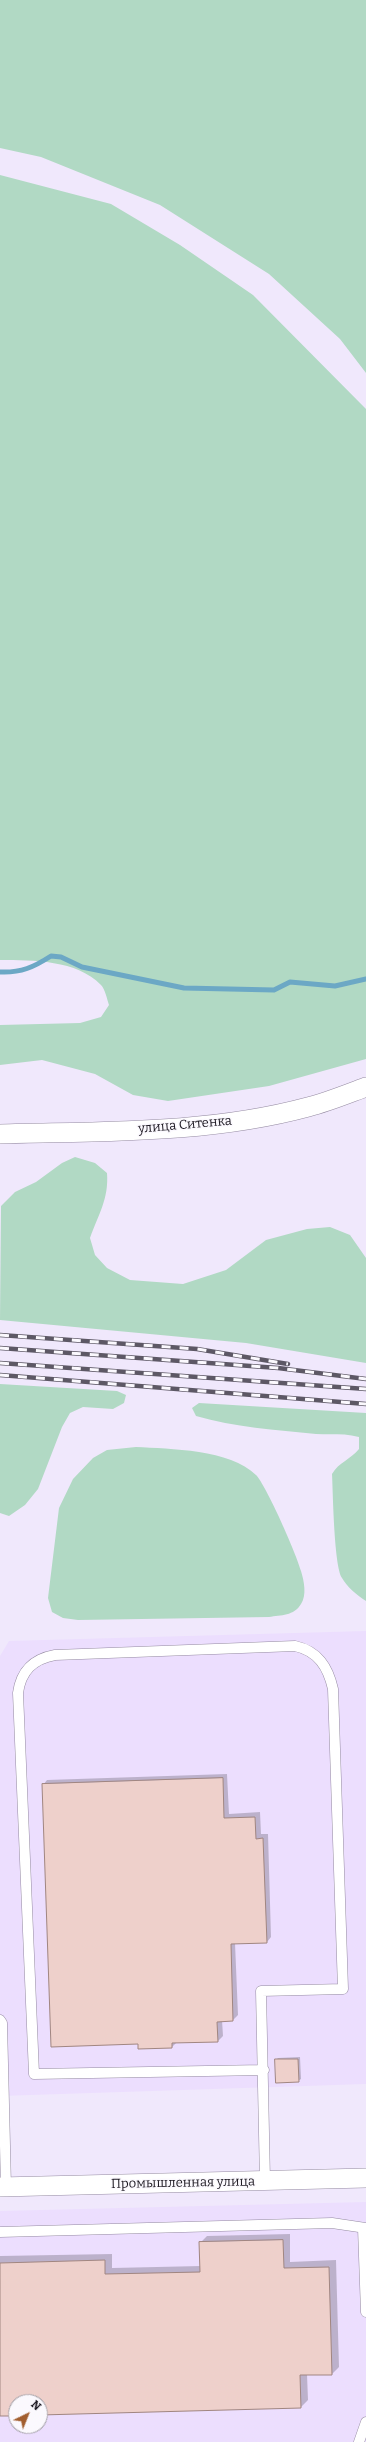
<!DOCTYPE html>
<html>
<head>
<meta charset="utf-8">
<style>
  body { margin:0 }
  #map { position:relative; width:366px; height:2442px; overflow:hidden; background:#f0e8fc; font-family:Bitter,serif }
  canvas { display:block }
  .north { position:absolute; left:8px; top:2394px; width:40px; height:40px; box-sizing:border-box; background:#fbf9fe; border:1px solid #a29fa6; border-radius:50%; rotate:43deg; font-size:11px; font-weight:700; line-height:16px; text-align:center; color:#1c1821 }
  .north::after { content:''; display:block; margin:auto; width:14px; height:18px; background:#a25e2f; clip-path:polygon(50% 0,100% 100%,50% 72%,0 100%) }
</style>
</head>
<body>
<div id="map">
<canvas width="366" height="2442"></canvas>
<div class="north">N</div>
</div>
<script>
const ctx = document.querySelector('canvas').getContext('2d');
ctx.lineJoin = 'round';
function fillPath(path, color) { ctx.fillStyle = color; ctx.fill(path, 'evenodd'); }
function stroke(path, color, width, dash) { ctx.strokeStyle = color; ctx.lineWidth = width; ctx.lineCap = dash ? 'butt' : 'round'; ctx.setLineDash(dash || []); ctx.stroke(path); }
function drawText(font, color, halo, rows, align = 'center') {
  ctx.font = font + ' Bitter,serif'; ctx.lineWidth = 3; ctx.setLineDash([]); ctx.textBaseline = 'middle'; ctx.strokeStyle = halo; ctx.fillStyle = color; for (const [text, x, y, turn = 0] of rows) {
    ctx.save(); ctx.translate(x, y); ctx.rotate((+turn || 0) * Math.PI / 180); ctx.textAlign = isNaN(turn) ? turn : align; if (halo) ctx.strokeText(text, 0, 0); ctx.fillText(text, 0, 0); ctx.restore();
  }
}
const built = new Path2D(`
  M366 1631V2084L0 2096V1656L9 1641Z
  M366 2202V2442H0V2211ZM16 2402H40V2426H16Z`);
const green = new Path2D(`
  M0 0H366V373L340 339 269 274 160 205 41 157 0 148Z
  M0 175 111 204 180 245 253 295 366 409V1059L269 1086 168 1101 133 1095 95 1074 42 1060 0 1065V1025L80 1023 101 1017 109 1005C107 999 105 989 101 985 77 960 33 960 0 960Z
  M75 1157 95 1163 107 1173C109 1199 98 1215 90 1238L95 1255 107 1268 130 1280 183 1284 226 1270 266 1240 307 1229 330 1227 350 1235 366 1258V1363L246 1343 0 1320 1 1206 15 1192 36 1182 62 1163Z
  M0 1384 117 1391 126 1395 124 1403 113 1409 83 1407 70 1413 62 1427 38 1489 25 1505 9 1516 0 1513Z
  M199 1403 366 1413V1601C357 1595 347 1587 342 1578 334 1565 333 1493 332 1474 339 1462 350 1460 359 1449V1437C344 1433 331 1435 316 1434 276 1430 234 1427 196 1416L192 1408Z
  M136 1447C170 1449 230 1449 256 1475 266 1485 297 1555 301 1571 304 1581 307 1595 301 1604 294 1616 281 1615 269 1617L78 1620 63 1618 52 1612 48 1598 59 1508 73 1479 93 1458 107 1450Z`);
const shadow = new Path2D(`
  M227 1774 229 1814 260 1812 261 1834H268L271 1937 267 1942 235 1943 238 2015 233 2020H222L223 2036 218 2041 177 2042 172 2047 139 2043 43 1785 47 1780Z
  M300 2057 301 2079 298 2081 276 2060 278 2058Z
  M290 2234V2262L336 2260 339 2367 332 2374H307L308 2400 301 2407 40 2414V2402H16V2415H0V2256L112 2254V2268L201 2266 200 2243 207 2236Z`);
const stream = new Path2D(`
  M0 972C21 973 34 967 51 956L61 957 82 967 184 988 274 990 290 982 335 986 366 979`);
const building = new Path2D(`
  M223 1778 224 1818 255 1817 256 1839 263 1838 267 1943 231 1944 233 2021 217 2022 218 2042 172 2043V2048L138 2049V2044L51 2047 42 1784Z
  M275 2059H298L299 2082 276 2083Z
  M283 2240 284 2268 329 2267 332 2375H300L301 2408 40 2415V2402H16V2416H0V2263L105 2260V2274L200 2272 199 2242Z`);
const service = new Path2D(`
  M0 2020 2 2023 6 2187
  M264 2070 34 2074 18 1693C21 1671 33 1659 55 1655L295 1646C318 1651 328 1667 333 1689L343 1989 261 1991 265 2181
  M363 2228 366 2312
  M0 2232 332 2223 366 2228
  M359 2442 366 2422`);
const minor = new Path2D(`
  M0 1134C103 1131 208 1134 308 1107 328 1102 347 1094 366 1087
  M0 2187 366 2178`);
const rail = new Path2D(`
  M0 1335 197 1349 288 1364
  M0 1348 278 1368 366 1379
  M0 1363 366 1389
  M0 1375 366 1404`);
const streetNames = [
  ["улица Ситенка",185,1125,-5],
  ["Промышленная улица",183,2183,-1]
];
fillPath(built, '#ecdefe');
fillPath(green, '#b1d9c4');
fillPath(shadow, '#0003');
stroke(stream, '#6ca8c5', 5);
fillPath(building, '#eed0cb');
stroke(building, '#a18681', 1);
stroke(service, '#958ba2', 11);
stroke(minor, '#958ba2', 20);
stroke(service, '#fff', 10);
stroke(minor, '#fff', 19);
stroke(rail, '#5d5865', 4.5);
stroke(rail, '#fbf9fe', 3, [9]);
drawText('13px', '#1c1821', '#fbf9fe', streetNames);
</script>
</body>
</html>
